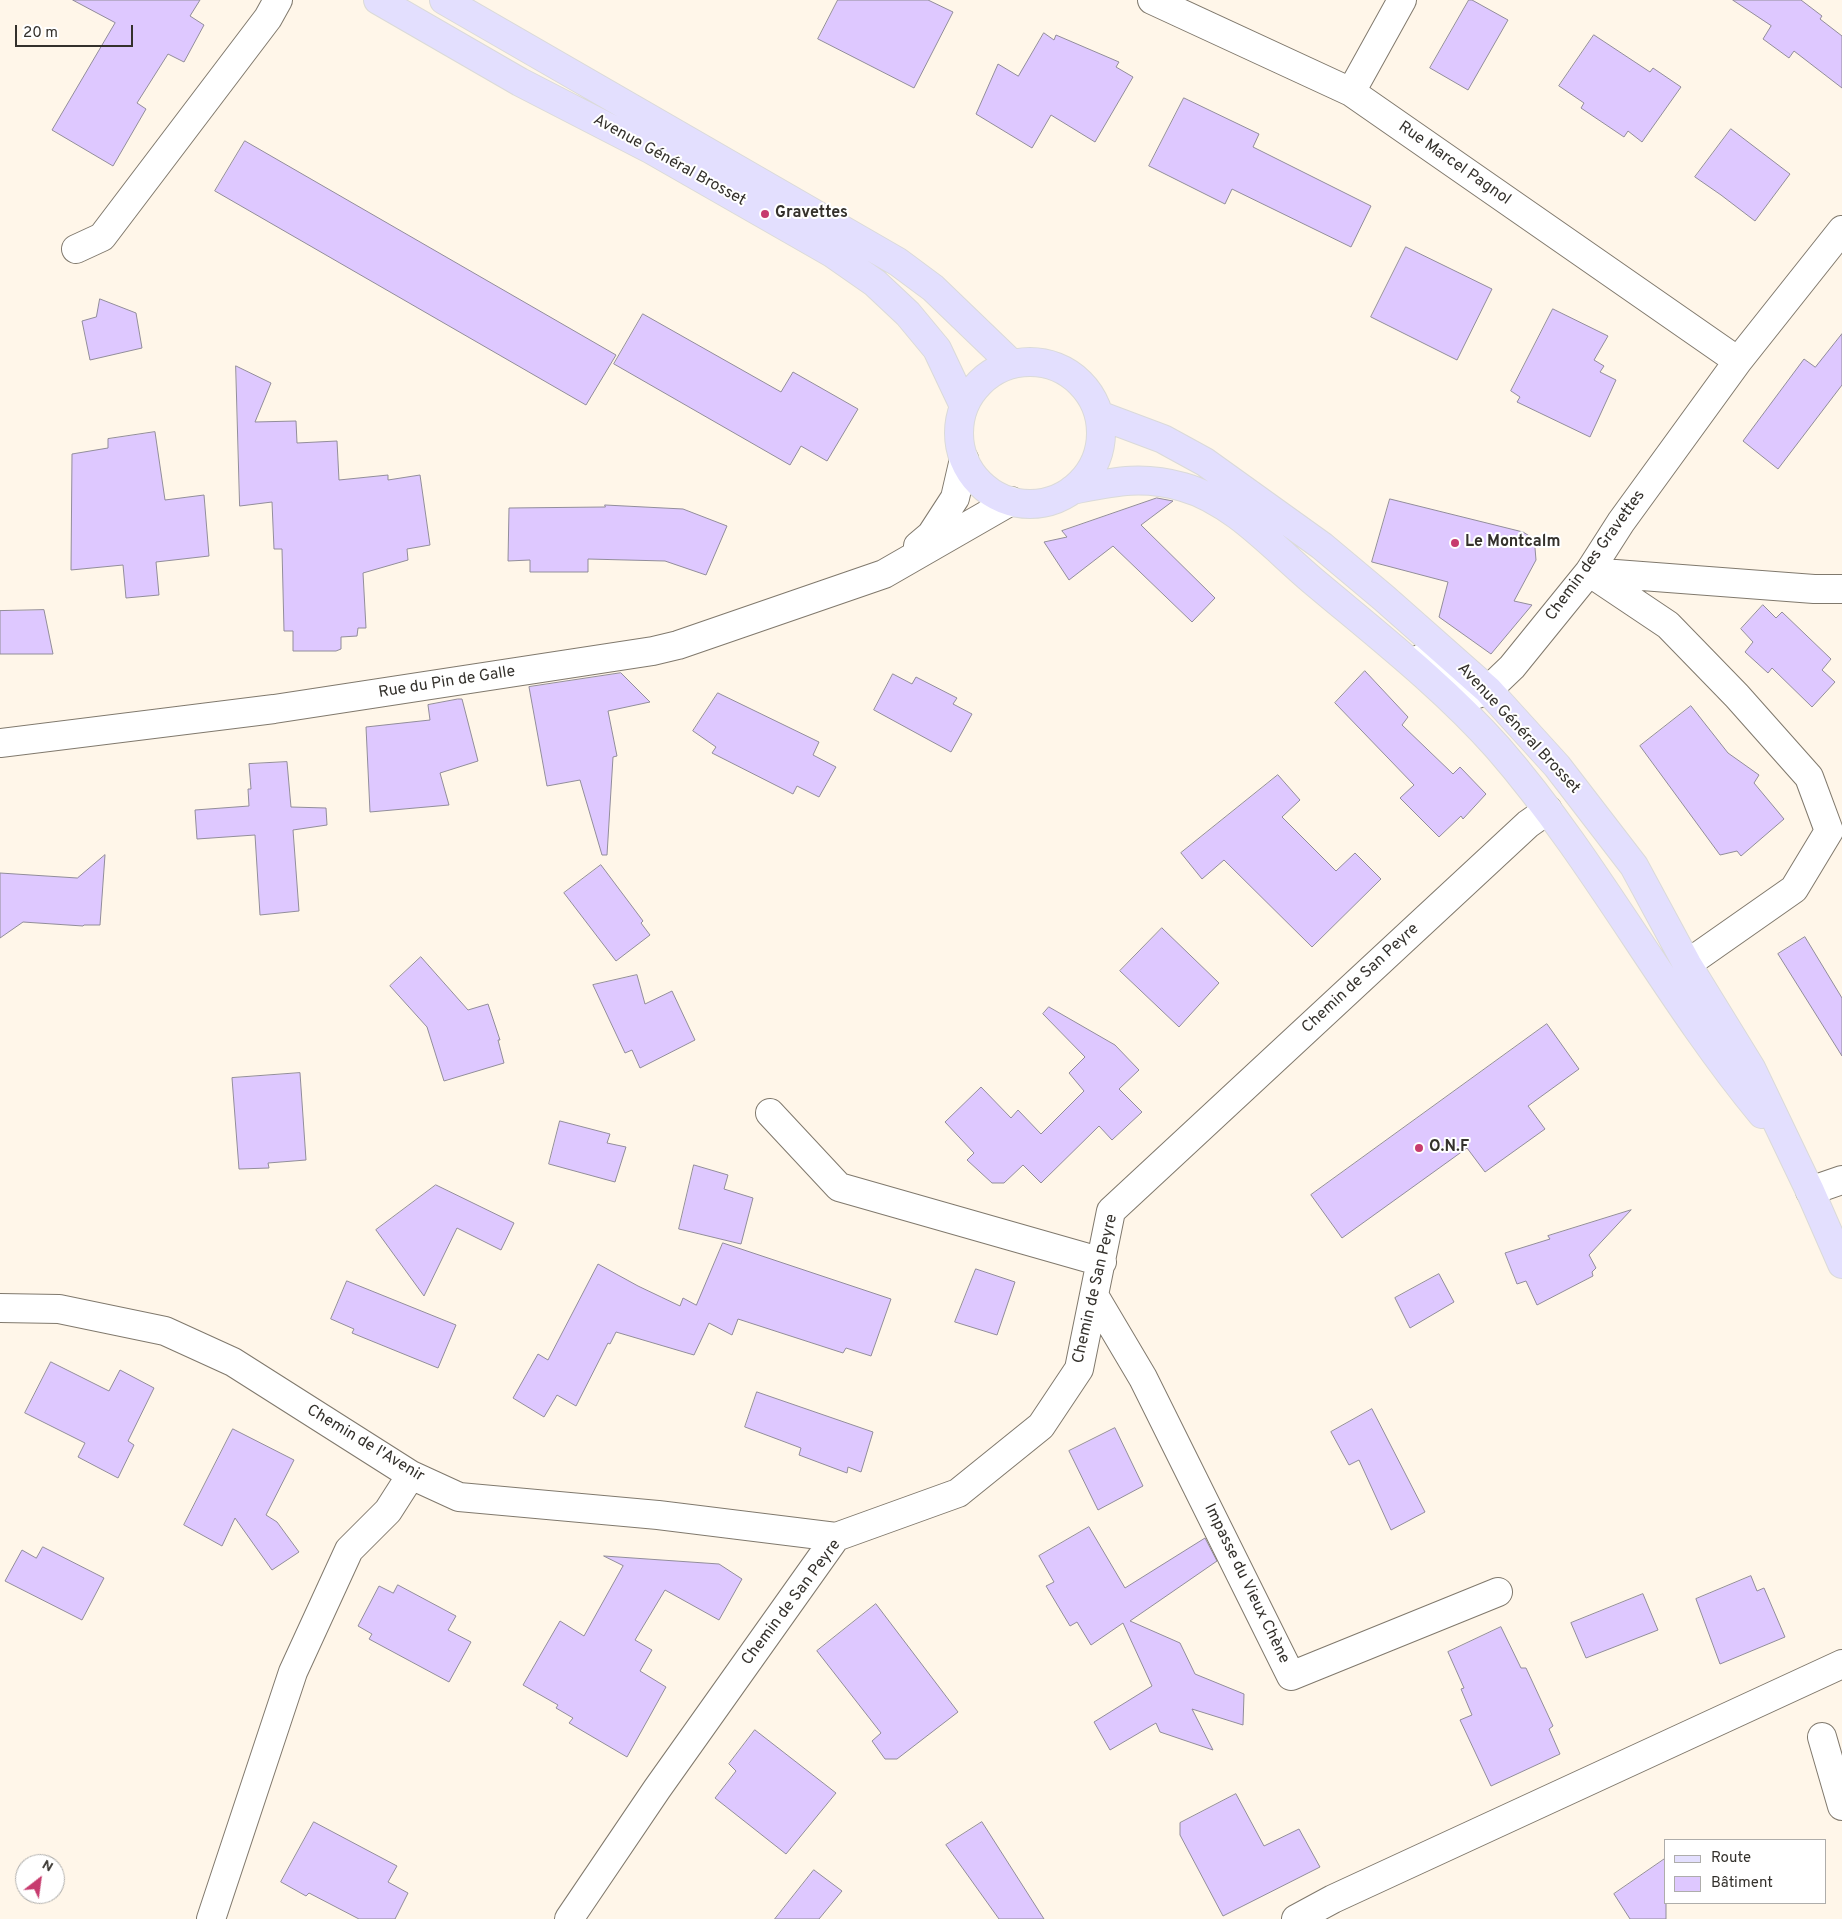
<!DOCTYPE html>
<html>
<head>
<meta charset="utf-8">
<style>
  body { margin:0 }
  #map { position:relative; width:1842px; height:1919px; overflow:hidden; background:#fff6e9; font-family:Overpass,sans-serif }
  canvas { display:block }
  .legend { position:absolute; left:1664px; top:1839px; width:162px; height:65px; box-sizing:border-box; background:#fff; border:1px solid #aeadab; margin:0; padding:6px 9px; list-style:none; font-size:15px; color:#34312c }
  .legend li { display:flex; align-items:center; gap:10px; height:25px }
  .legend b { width:25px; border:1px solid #aeadab }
  .north { position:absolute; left:15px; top:1854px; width:50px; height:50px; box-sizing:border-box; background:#fff; border:1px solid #aeadab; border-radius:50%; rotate:30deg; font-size:14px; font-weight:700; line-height:20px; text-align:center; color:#34312c }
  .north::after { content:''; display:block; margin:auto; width:18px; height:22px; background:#c73b6e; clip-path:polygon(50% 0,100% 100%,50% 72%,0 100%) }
  .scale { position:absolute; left:15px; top:25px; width:118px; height:22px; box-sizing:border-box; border:2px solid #34312c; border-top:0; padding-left:6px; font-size:15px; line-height:18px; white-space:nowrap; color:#34312c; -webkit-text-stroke:4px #fff; paint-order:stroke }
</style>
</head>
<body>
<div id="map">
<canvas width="1842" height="1919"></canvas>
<ul class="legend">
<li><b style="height:6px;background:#e3dffe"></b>Route</li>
<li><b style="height:14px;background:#dec8ff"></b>Bâtiment</li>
</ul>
<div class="north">N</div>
<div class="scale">20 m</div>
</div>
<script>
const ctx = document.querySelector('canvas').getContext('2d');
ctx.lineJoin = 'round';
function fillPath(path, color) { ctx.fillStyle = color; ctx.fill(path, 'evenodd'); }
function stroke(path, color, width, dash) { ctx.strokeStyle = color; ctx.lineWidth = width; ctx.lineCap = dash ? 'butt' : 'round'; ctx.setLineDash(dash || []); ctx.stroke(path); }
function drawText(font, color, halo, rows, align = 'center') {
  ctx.font = font + ' Overpass,sans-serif'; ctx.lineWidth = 4; ctx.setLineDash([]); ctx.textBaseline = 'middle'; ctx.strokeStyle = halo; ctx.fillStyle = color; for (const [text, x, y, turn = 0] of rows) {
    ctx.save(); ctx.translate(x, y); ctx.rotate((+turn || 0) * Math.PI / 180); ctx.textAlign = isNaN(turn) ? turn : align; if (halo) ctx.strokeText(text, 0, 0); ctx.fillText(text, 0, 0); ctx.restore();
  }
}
const building = new Path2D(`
  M73 0H200L190 16 204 25 184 62 168 54 137 103 146 109 113 166 52 130 115 23Z
  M838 0H928L953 12 914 88 818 39Z
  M1469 0H1472L1508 20 1468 90 1430 68Z
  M1733 0H1801L1822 16 1820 19 1842 36V88L1794 51 1789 58 1763 39 1771 26Z
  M1044 33 1054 40 1056 35 1119 62 1116 67 1133 77 1095 142 1051 115 1032 148 976 114 998 64 1018 76Z
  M1594 35 1650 72 1653 68 1681 87 1642 142 1628 131 1624 137 1581 108 1584 103 1559 86Z
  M1184 98 1259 134 1253 147 1371 206 1351 247 1232 189 1225 204 1149 166Z
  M1731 129 1790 174 1755 221 1721 195 1695 177Z
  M245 141 616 355 586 405 215 191Z
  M1406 247 1492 289 1457 360 1371 317Z
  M100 299 136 313 142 348 90 360 82 321 96 317Z
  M1553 309 1608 336 1594 360 1604 366 1600 372 1616 380 1590 437 1517 402 1520 397 1511 391Z
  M643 314 781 392 793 372 858 409 827 461 801 446 790 465 614 364Z
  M1842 334V385L1778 469 1743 441 1804 359 1815 367Z
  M236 366 271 383 255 422 296 421 297 443 337 441 339 480 388 475V480L420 475 430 545 407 549 408 560 363 573 366 628H358L357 636 341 637V649L336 651H293V631H284L282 549H274L272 502 240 506Z
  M155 432 165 500 204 495 209 556 156 562 159 595 126 598 123 565 71 570 72 454 108 448V439Z
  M1157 498 1173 501 1141 525 1215 598 1192 622 1113 546 1069 580 1044 542 1067 537 1062 531Z
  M1390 499 1523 532 1531 537 1535 548 1536 560 1514 601 1532 605 1491 654 1439 617 1448 582 1372 562Z
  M605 505 683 509 727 526 706 575 665 561 588 559V572H530V560L508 561 509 508 605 507Z
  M1763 605 1776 618 1782 612 1831 659 1822 670 1835 682 1812 707 1772 668 1768 673 1745 652 1753 642 1741 629Z
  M44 610 53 654H0V611Z
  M1365 671 1408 717 1402 725 1453 774 1460 767 1486 794 1463 819 1461 816 1439 837 1400 798 1414 785 1335 703Z
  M621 673 650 702 608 711 617 756 613 757 607 855H602L580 780 547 786 529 687Z
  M893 674 912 684 916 677 957 698 953 704 972 714 951 752 874 710Z
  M718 693 819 742 813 755 836 767 819 797 797 786 793 794 712 753 716 747 693 731Z
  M458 699H462L478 761 440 773 449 805 370 812 366 727 430 720 428 705Z
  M1691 706 1728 753 1759 775 1754 783 1784 819 1741 856 1737 851 1720 855 1640 746Z
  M287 762 291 807 326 808 327 825 293 830 299 911 260 915 255 835 197 839 195 810 249 806 248 789H251L249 764Z
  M1278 775 1300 800 1282 817 1336 871 1355 853 1381 879 1312 947 1224 860 1202 879 1181 853Z
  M105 855 100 925H84L83 926 23 922 0 938V873L77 878Z
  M601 865 643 921 641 923 650 935 616 961 564 893Z
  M1162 928 1219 983 1179 1027 1120 971Z
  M1805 937 1842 998V1056L1778 954Z
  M421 957 468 1010 488 1004 500 1040H498L504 1063 444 1081 427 1027 390 986Z
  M637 975 645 1004 672 991 695 1040 640 1068 632 1050 625 1053 593 985Z
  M1049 1007 1115 1045 1139 1070 1119 1089 1142 1112 1112 1140 1099 1126 1041 1183 1023 1165 1004 1183H992L967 1160 974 1153 945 1122 981 1087 1011 1118 1018 1110 1041 1134 1084 1091 1069 1073 1085 1057 1043 1014Z
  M1547 1024 1579 1069 1528 1106 1545 1129 1485 1172 1467 1148 1342 1238 1311 1195Z
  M300 1073 306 1160 268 1163 269 1168 239 1169 232 1078Z
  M560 1121 610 1134 607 1143 626 1147 615 1182 549 1164Z
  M694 1165 728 1175 724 1189 753 1198 741 1244 679 1229Z
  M436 1185 514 1223 501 1250 457 1228 424 1296 376 1230Z
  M1631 1210 1589 1255 1596 1268 1592 1272 1593 1276 1537 1305 1526 1281 1517 1284 1505 1253 1550 1239 1548 1236Z
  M723 1243 891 1299 871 1356 846 1348 843 1353 738 1319 732 1335 709 1323 694 1355 616 1332 610 1344 608 1343 576 1406 557 1395 544 1417 513 1398 538 1354 548 1360 598 1264 638 1286 680 1306 683 1298 696 1305Z
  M976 1269 1015 1282 997 1335 955 1322Z
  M1439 1274 1454 1302 1410 1328 1395 1298Z
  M347 1281 456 1325 438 1368 352 1333 354 1329 331 1319Z
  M51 1362 109 1391 120 1370 154 1388 128 1441 134 1445 118 1478 78 1457 85 1443 25 1413Z
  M757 1392 873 1432 861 1472 848 1467 847 1473 799 1455 801 1448 745 1427Z
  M1372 1409 1425 1512 1391 1530 1359 1460 1349 1465 1331 1432Z
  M1115 1428 1143 1486 1098 1510 1069 1451Z
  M233 1429 294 1460 266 1515 277 1522 299 1552 272 1570 235 1518 222 1546 184 1525Z
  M1089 1527 1125 1588 1205 1538 1217 1561 1130 1621 1180 1643 1195 1674 1244 1694 1243 1725 1192 1709 1213 1750 1160 1732 1156 1723 1110 1750 1094 1722 1152 1686 1123 1623 1091 1645 1077 1622 1070 1626 1046 1586 1054 1582 1039 1556Z
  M43 1547 104 1578 82 1620 5 1581 22 1550 36 1558Z
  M604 1556 719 1564 742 1579 719 1620 665 1590 635 1640 652 1650 640 1671 666 1687 627 1757 569 1723 573 1718 556 1708 558 1705 523 1685 560 1621 584 1636 623 1566Z
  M1751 1576 1757 1591 1764 1588 1785 1637 1720 1664 1696 1599Z
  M398 1585 456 1616 448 1630 471 1642 449 1682 369 1639 372 1634 358 1626 379 1586 393 1593Z
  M1643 1594 1658 1630 1586 1658 1571 1623Z
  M876 1604 958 1712 897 1759H885L872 1741 881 1733 817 1651Z
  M1501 1627 1521 1668H1526L1553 1726 1549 1729 1560 1754 1491 1786 1460 1720 1472 1715 1461 1689 1464 1688 1448 1652Z
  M755 1730 836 1793 786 1854 715 1798 736 1771 729 1764Z
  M1236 1794 1264 1846 1299 1829 1320 1867 1223 1916 1180 1835V1823Z
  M314 1822 397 1866 388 1882 408 1893 395 1919H359L309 1893 306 1896 281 1882Z
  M982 1822 1044 1919H999L946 1845Z
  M1666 1858V1919H1630L1614 1894Z
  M814 1870 842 1891 819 1919H775Z`);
const minor = new Path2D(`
  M1152 0 1351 92 1738 361
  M1351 92 1402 0
  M76 249 102 237 268 18 278 0
  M918 546 931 535 955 498 964 459
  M1420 659 1474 695 1488 690 1512 667 1589 572 1621 522 1738 361 1842 230
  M0 743 274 709 653 651 678 645 884 574 1011 501
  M1687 964 1794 889 1829 831 1809 777 1737 696 1668 625 1589 572 1814 589H1842
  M770 1113 839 1187 1102 1262
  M1810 1191 1842 1180
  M1095 1297 1143 1378 1291 1676 1498 1592
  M0 1308 59 1309 165 1331 233 1362 411 1475 459 1497 658 1515 836 1537
  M1822 1737 1842 1806
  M211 1919 293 1672 349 1550 388 1511 411 1475
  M569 1919 657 1789 836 1537 958 1493 1041 1426 1079 1369 1111 1211 1528 824 1548 810
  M1296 1919 1333 1899 1842 1664`);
const major = new Path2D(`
  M378 0 520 82 652 150 832 253 875 283 908 314 937 349 964 406
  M444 0 898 262 933 288 1012 364
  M959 433a71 71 0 1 1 142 0a71 71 0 1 1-142 0Z
  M1099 415 1163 439 1205 462 1322 546 1384 598 1488 690 1557 766 1634 866 1687 964 1751 1068 1810 1191 1842 1264
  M1072 490C1113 482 1141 475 1183 487 1233 501 1274 548 1313 581 1376 634 1443 686 1498 748 1597 862 1666 998 1762 1114`);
const markers = [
  [765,214,5,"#c73b6e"],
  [1455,543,5,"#c73b6e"],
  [1419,1148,5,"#c73b6e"]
];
const streetNames = [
  ["Avenue Général Brosset",669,161,29],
  ["Rue Marcel Pagnol",1454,164,35],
  ["Chemin des Gravettes",1596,556,-54],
  ["Rue du Pin de Galle",447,683,-9],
  ["Avenue Général Brosset",1518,729,47],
  ["Chemin de San Peyre",1361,979,-43],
  ["Chemin de San Peyre",1096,1289,-77],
  ["Chemin de l'Avenir",365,1444,31],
  ["Impasse du Vieux Chène",1246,1584,64],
  ["Chemin de San Peyre",792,1603,-53]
];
const poiNames = [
  ["Gravettes",775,214],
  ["Le Montcalm",1465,543],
  ["O.N.F",1429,1148]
];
fillPath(building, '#dec8ff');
stroke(building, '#928d9a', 1);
stroke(minor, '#80796d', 30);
stroke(major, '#dadad9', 30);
stroke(minor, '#fff', 28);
stroke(major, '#e3dffe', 28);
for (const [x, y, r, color] of markers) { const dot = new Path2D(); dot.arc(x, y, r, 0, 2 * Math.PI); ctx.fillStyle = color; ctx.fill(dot); stroke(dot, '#fff', 2); }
drawText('16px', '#34312c', '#fff', streetNames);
drawText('bold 16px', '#34312c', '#fff', poiNames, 'left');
</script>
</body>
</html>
